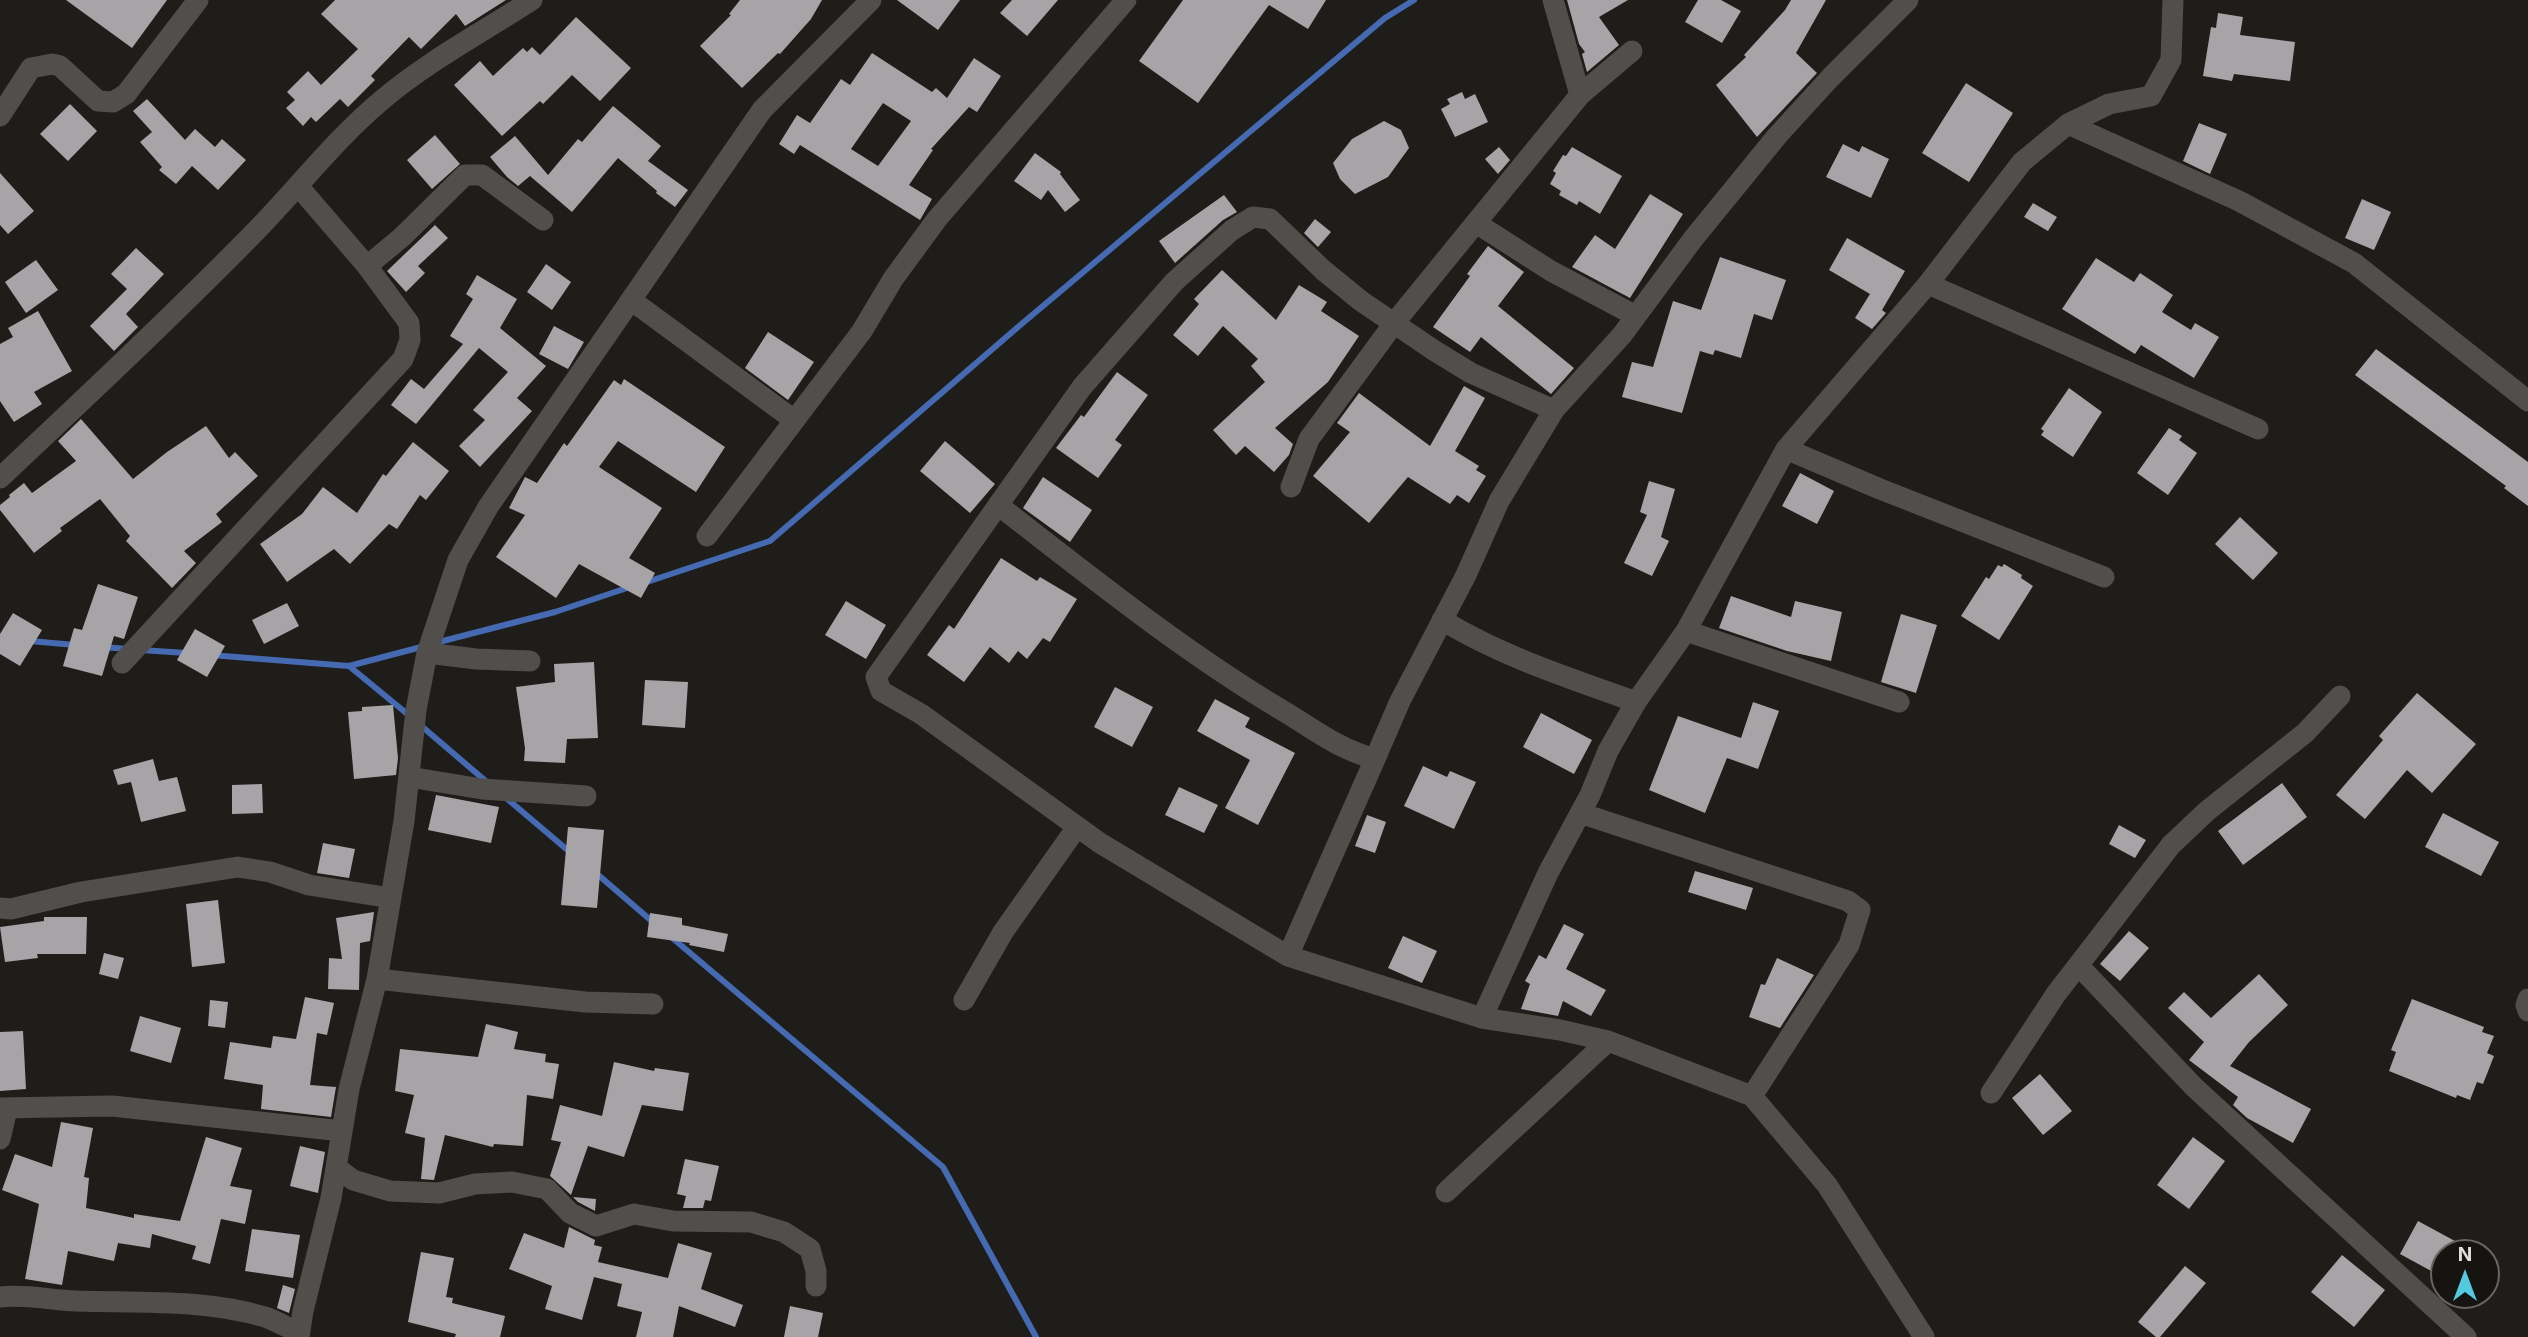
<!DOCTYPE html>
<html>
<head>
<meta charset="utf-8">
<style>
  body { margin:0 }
  #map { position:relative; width:2528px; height:1337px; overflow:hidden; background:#1f1d1a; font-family:Inter,sans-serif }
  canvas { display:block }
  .north { position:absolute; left:2430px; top:1239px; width:70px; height:70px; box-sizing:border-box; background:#161411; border:2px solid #666562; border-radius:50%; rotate:0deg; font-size:19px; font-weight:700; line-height:28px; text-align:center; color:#dfdedc }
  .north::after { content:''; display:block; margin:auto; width:24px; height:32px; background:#54cade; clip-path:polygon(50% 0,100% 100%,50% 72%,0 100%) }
</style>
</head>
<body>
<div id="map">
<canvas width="2528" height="1337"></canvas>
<div class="north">N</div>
</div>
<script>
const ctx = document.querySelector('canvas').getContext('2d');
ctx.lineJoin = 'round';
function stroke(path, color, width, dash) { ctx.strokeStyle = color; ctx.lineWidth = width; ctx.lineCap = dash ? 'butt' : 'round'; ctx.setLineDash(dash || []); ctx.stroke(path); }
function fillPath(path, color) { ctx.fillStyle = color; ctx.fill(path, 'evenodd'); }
const stream = new Path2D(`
  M644 583 770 541 1018 327 1385 18 1414 0
  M30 641 75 645
  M435 643 555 612 630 587
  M103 647 127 649
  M141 650 186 653
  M211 655 349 666 425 646
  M349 666 411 717
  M419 724 488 783
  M505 797 571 853
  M596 873 654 923
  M670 936 943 1167 1036 1337`);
const building = new Path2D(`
  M66 0H167L132 48Z
  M335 0H506L465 26 456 14 421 49 409 37 371 76 375 80 348 107 340 99 316 122 311 117 303 126 286 108 295 100 287 92 308 71 321 85 358 49 321 14Z
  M740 0H822L811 19 780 54 778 53 742 88 700 46 731 15 729 14Z
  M897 0H960L938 30Z
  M1012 0H1058L1027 36 1000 13Z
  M1183 0H1326L1308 29 1269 5 1198 103 1139 61Z
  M1567 0H1628L1599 17 1619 45 1587 72 1582 54 1585 52 1579 44Z
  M1698 0H1721L1741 11 1722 43 1685 22Z
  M1791 0H1826L1796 53 1817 73 1757 137 1716 85 1746 57 1744 55 1785 10Z
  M2218 13 2243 17 2240 35 2295 42 2290 81 2234 74 2232 81 2203 76 2211 27 2216 28Z
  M576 17 631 68 600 101 572 75 543 104 540 101 502 136 454 85 480 61 493 76 523 48 527 52 532 47 540 55Z
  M872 53 932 92 936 88 947 98 974 58 1001 76 977 112 969 107 931 149 933 150 909 185 932 199 920 220 800 145 794 154 779 144 797 115 810 123 841 79 850 85ZM883 103 911 121 878 166 851 149Z
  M1966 83 2013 113 1969 182 1922 153Z
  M1462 92 1465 99 1475 94 1488 122 1455 137 1441 109 1450 104 1447 99Z
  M147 99 185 140 195 129 215 147 222 139 246 160 218 190 192 166 176 184 159 170 162 167 140 142 152 132 133 111Z
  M70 104 97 131 68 161 40 134Z
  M613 106 661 146 648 161 688 190 675 207 656 193 657 191 618 158 572 212 530 176 518 186 507 177 490 157 515 136 548 175 578 139 582 142Z
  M1384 121 1401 130 1409 148 1388 177 1355 194 1340 179 1333 163 1352 139Z
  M2199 123 2227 134 2210 174 2183 161Z
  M435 135 460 164 432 189 407 160Z
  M1843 144 1859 152 1862 146 1889 159 1871 198 1826 177Z
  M1499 147 1510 160 1498 174 1485 159Z
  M1572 147 1622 176 1600 214 1579 201 1577 205 1559 195 1561 191 1550 184 1556 173 1553 171 1563 155 1566 156Z
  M1035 153 1061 172 1060 174 1080 200 1065 212 1048 190 1041 200 1014 181Z
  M0 173 34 211 8 234 0 225Z
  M1650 194 1683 214 1630 298 1572 267 1595 235 1615 249Z
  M1224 195 1237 212 1223 220 1175 263 1159 241Z
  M2362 199 2391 212 2374 250 2345 238Z
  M2033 203 2057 217 2048 231 2024 217Z
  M1315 219 1331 232 1318 247 1304 233Z
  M435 225 448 238 418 266 425 273 406 292 387 271Z
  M1847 238 1905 271 1882 310 1886 313 1872 329 1855 318 1870 294 1829 270Z
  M1488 246 1524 272 1498 306 1574 368 1551 394 1481 337 1470 352 1433 327 1470 276 1467 274Z
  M136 248 164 274 126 314 138 327 114 351 90 326 127 289 111 274Z
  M1720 257 1786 280 1772 320 1754 314 1741 358 1715 350 1713 355 1700 351 1682 413 1622 397 1632 362 1653 367 1673 301 1701 310Z
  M2096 258 2134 282 2140 273 2173 295 2162 312 2191 330 2195 323 2219 337 2194 378 2141 345 2135 354 2062 309Z
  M36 260 58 290 26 313 5 282Z
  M546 264 571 282 552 310 527 292Z
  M1222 270 1276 320 1299 285 1327 302 1321 311 1359 336 1328 382 1275 428 1293 444 1289 455 1274 472 1245 446 1236 455 1213 430 1265 382 1251 366 1258 359 1223 326 1198 356 1173 335 1199 304 1194 299Z
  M477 275 517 299 500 328 546 366 517 398 532 411 480 467 459 446 485 420 473 410 508 372 479 348 416 424 391 405 411 379 424 389 463 344 450 336 473 299 466 294Z
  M38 311 72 371 34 392 42 404 14 422 0 401V344L13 337 8 328Z
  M554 326 584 342 568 369 539 354Z
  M768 332 814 362 788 400 745 368Z
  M2376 349 2528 462V506L2504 488 2506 486 2355 375Z
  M1117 372 1148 395 1115 440 1122 445 1098 478 1056 448 1081 415 1084 417Z
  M624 379 725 447 696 492 618 441 599 467 662 508 629 558 655 573 641 598 579 564 556 598 496 557 525 515 509 508 525 477 537 483 564 443 567 446 614 380 621 385Z
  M1464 386 1485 398 1455 451 1479 466 1476 470 1486 476 1469 503 1457 495 1450 504 1408 477 1369 523 1313 476 1350 432 1337 423 1359 393 1430 446Z
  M2069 388 2102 412 2073 457 2041 435 2044 431 2041 429Z
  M81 419 133 479 167 452 206 426 229 458 235 452 258 476 216 514 222 522 184 551 196 563 172 588 126 541 130 536 100 499 60 528 62 531 34 553 0 510V505L10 497 9 495 24 483 32 493 76 461 58 441Z
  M2169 428 2182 436 2179 440 2197 453 2168 495 2137 473Z
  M945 441 995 484 970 513 920 471Z
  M413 442 449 471 426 500 420 495 397 529 389 524 350 564 334 549 287 582 260 544 302 514 323 487 357 513 383 474 386 476Z
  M1800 473 1834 491 1817 524 1782 506Z
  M1043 477 1092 510 1070 542 1023 508Z
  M1649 481 1675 489 1661 537 1669 541 1652 576 1624 563 1647 515 1640 512Z
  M2240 517 2278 553 2253 580 2215 544Z
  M1001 558 1037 581 1040 577 1077 599 1050 642 1043 638 1027 659 1018 651 1009 663 990 647 964 682 927 655 949 625 954 629Z
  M2004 564 2022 575 2021 578 2033 586 1999 640 1961 616 1986 577 1989 579 1998 565 2002 567Z
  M98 584 138 597 124 639 114 636 102 676 63 666 74 628 82 630Z
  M1731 596 1791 617 1795 601 1842 612 1831 661 1787 651 1719 628Z
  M846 601 886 625 866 659 825 635Z
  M287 603 299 626 264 644 252 620Z
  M13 613 42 630 20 666 0 654V634Z
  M1901 614 1937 625 1916 693 1881 682Z
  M195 629 225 646 207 677 177 660Z
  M594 662 598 738 567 739 565 763 524 761 525 748 516 687 555 682 554 664Z
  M645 680 688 682 685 728 642 725Z
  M1115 687 1153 707 1132 747 1094 727Z
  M2417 693 2476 744 2432 793 2407 770 2365 819 2336 795 2383 740 2379 736Z
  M1215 699 1250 718 1245 727 1295 753 1258 825 1225 808 1250 760 1197 731Z
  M1753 702 1779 711 1758 769 1727 758 1705 813 1649 790 1678 716 1741 738Z
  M393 705 398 758 396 775 354 779 348 712 362 711V707Z
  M1541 713 1592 740 1574 774 1523 747Z
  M153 759 159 781 177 777 186 811 141 822 131 782 118 785 113 770Z
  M1423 766 1447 777 1450 771 1476 782 1454 829 1404 806Z
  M2282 783 2307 817 2243 865 2218 831Z
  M262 784 263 813 232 814V785Z
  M1179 787 1218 805 1204 833 1165 815Z
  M436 795 499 807 491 843 428 830Z
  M2443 813 2499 842 2481 876 2425 847Z
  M1367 815 1386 822 1375 853 1355 846Z
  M2119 825 2146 840 2135 858 2109 844Z
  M568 827 604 830 597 908 561 905Z
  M323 843 355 849 349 878 317 873Z
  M1695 871 1753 888 1746 910 1688 892Z
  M218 900 225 963 192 967 186 904Z
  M374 912 370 941 360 943 359 990 328 989 329 958 342 959 336 918Z
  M650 913 682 918V925L728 934 724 952 689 945 690 943 647 937Z
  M44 917H87L86 954H37L38 958 5 962 0 927 44 921Z
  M1564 924 1584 934 1566 969 1606 990 1591 1016 1563 1001 1558 1016 1521 1009 1530 984 1525 981 1539 955 1546 959Z
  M2129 931 2149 948 2120 981 2100 964Z
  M1403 936 1437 951 1422 983 1388 968Z
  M104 953 124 958 118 979 99 974Z
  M1777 958 1814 975 1780 1028 1749 1017 1761 984 1765 985Z
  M2259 974 2288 1005 2249 1042 2230 1066 2311 1109 2293 1143 2247 1118 2233 1105 2238 1097 2189 1060 2204 1042 2168 1008 2184 992 2211 1018Z
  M305 997 334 1003 327 1035 317 1033 310 1085 336 1087 331 1117 261 1109 263 1085 224 1079 230 1042 271 1048 273 1036 296 1039Z
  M2412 999 2484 1027 2482 1032 2494 1036 2487 1053 2494 1056 2483 1084 2477 1082 2470 1100 2457 1095 2456 1098 2389 1071 2396 1052 2391 1050Z
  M210 1000 228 1002 225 1028 208 1026Z
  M140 1016 181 1028 171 1063 130 1051Z
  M486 1024 518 1032 514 1049 546 1054 545 1062 559 1064 553 1099 527 1095 523 1146 494 1144 493 1147 445 1135 434 1180 421 1179 425 1138 405 1133 414 1095 395 1091 400 1049 478 1057Z
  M23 1031 26 1089 0 1091V1032Z
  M614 1062 654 1071 655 1068 689 1073 683 1111 642 1105 624 1157 588 1146 571 1195 550 1176 561 1142 551 1140 560 1105 602 1116Z
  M2040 1074 2072 1111 2043 1135 2012 1098Z
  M61 1122 93 1128 84 1177 89 1178 86 1208 134 1218V1214L180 1221 206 1137 242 1148 230 1186 252 1190 245 1224 221 1219 210 1264 192 1259 196 1246 152 1234 150 1248 118 1243 114 1261 68 1251 62 1285 25 1279 39 1204 2 1190 15 1154 52 1167Z
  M2193 1137 2225 1161 2189 1209 2157 1185Z
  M300 1146 325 1152 318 1193 290 1186Z
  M685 1159 719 1166 711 1201 705 1200 703 1208H683L686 1196 677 1194Z
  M573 1197 596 1199 595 1211 578 1202Z
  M2418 1221 2477 1253H2444V1278L2400 1254Z
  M569 1227 595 1240 594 1245 602 1247 598 1262 668 1278 678 1243 712 1253 701 1289 743 1305 735 1327 679 1306 673 1337H636L642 1312 617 1306 622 1284 594 1277 582 1320 545 1309 552 1286 509 1269 524 1233 564 1248Z
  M252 1229 300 1235 293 1278 245 1271Z
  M421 1252 454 1258 446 1297 453 1298 452 1303 505 1316 500 1337H455L456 1334 408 1322Z
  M2342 1255 2385 1290 2354 1327 2311 1292Z
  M2185 1266 2206 1283 2160 1337H2156L2138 1322Z
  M283 1285 295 1289 289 1313 277 1308Z
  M790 1306 823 1313 818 1337H784Z`);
const minor = new Path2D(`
  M1553 0 1580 95
  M0 116 31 68 52 64 60 66 98 101 113 102 126 94 198 0
  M2068 124 2239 201 2354 263 2528 401
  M1476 223 1551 271 1636 316
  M367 266 402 237 465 175H482L543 220
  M1928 284 2258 429
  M631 300 794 420
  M1554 410 1471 373 1435 351 1361 301 1323 270 1270 219 1253 217 1232 230 1174 282 1082 387 876 677 881 691 921 714 1100 843 1288 956 1482 1018 1560 1030 1608 1041 1752 1096 1827 1185 1924 1337
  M1786 449 1880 489 2104 577
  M0 478C84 399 168 320 249 238 294 193 333 141 382 100 428 61 481 33 532 0
  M1291 487 1309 439 1395 322 1580 95 1632 51
  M998 505C1090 576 1180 649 1280 709 1314 729 1336 748 1375 759L1400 701 1466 575 1499 501 1554 410 1622 335 1693 239 1777 136 1831 77 1908 0
  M707 536 862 331 893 279 937 219 1126 0
  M1442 620C1503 657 1569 678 1636 702L1686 631 1786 449 1928 284 2022 162 2068 124 2109 104 2151 96 2171 60 2173 0
  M1686 631 1899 702
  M427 653 476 659 530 661
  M122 663 403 359 410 340 409 323 367 266 299 187
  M409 777 482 789 586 796
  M1580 813 1848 901 1860 910 1849 945 1752 1096
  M0 908 11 909 81 892 238 867 270 872 309 885 391 898
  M1288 956 1375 759
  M2078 965 2194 1087 2466 1337
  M377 979 585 1002 653 1004
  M2528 999 2526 1005 2528 1011
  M964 1000 1003 932 1077 827
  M1482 1018 1548 873 1590 795 1608 751 1636 702
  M1991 1093 2056 994 2171 845 2207 811 2305 733 2340 696
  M0 1108 112 1106 342 1131
  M0 1139 7 1109
  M336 1167 353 1180 390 1191 439 1193 475 1184 512 1182 547 1189 570 1213 596 1226 634 1214 673 1221 751 1222 784 1232 810 1249 816 1271V1286
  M1446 1192 1608 1041
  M0 1297C25 1294 50 1300 76 1301 138 1303 205 1299 265 1317 277 1321 288 1328 299 1333
  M299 1337 303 1311 331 1198 349 1089 377 979 404 821 416 710 427 653 458 560 488 507 762 110 871 0`);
stroke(stream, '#456ab2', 6);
fillPath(building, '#a7a4a8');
stroke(minor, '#514e4b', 21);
</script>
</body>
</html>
